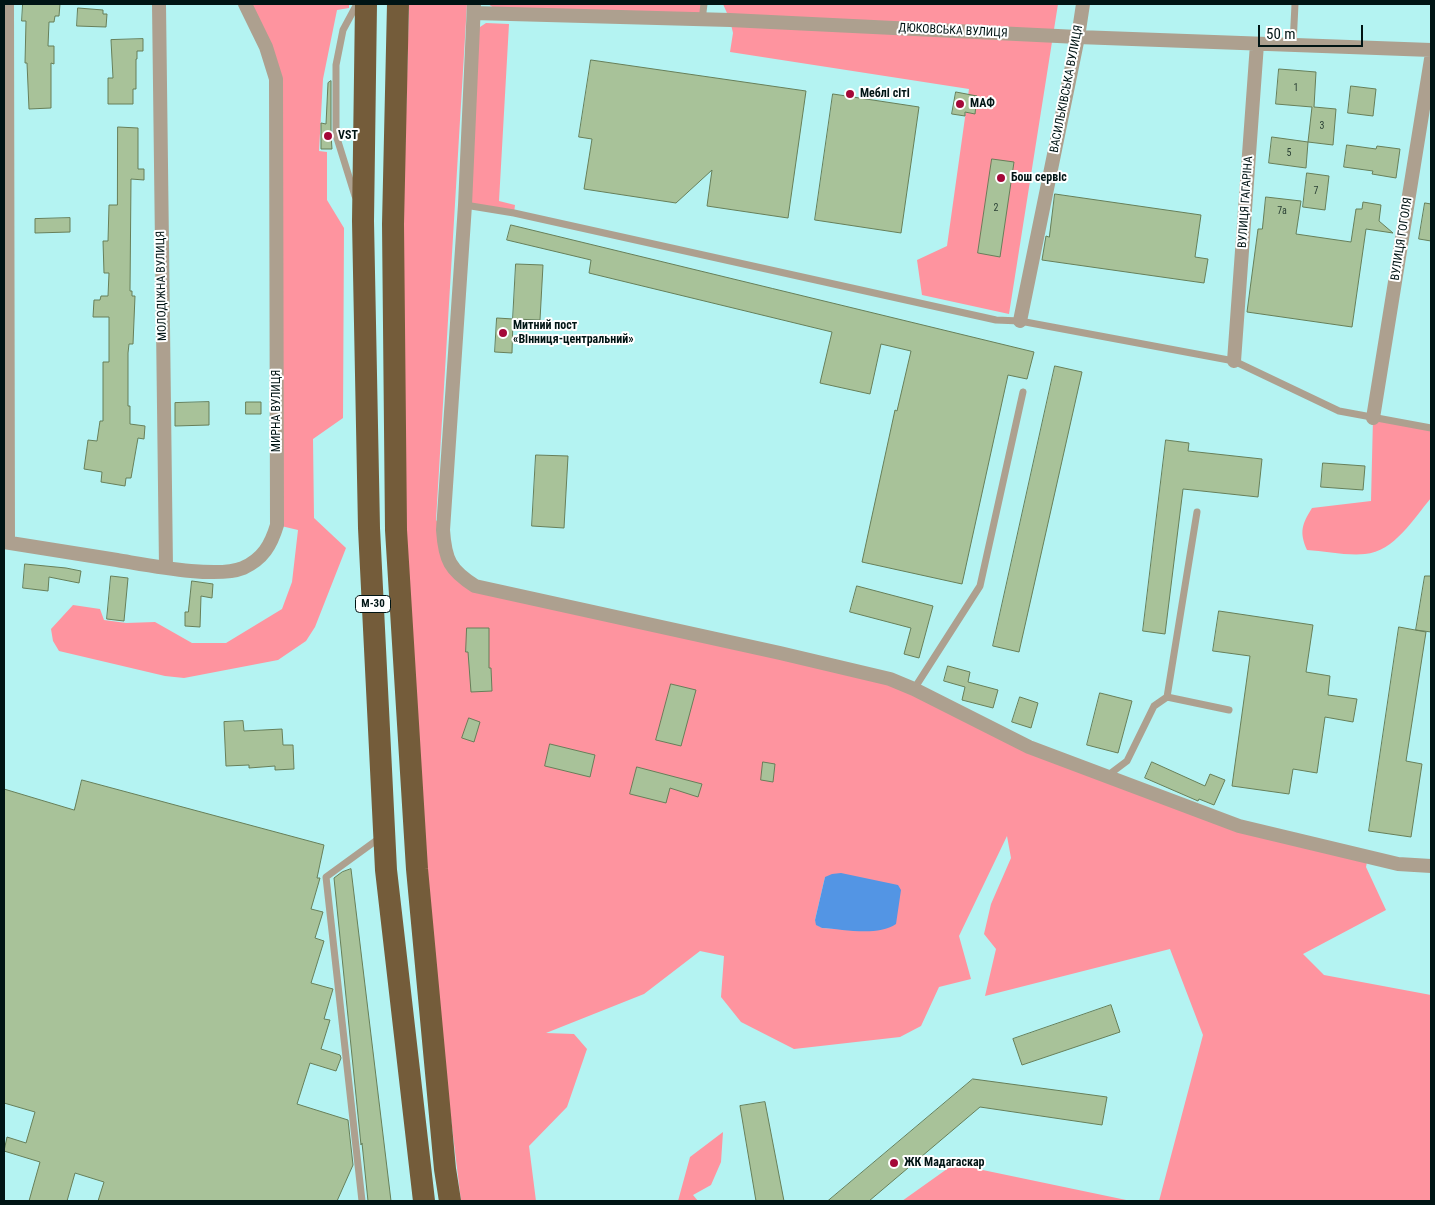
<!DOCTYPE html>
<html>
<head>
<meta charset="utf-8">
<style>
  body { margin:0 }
  #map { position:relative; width:1435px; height:1205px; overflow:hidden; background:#b4f3f2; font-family:"Roboto Condensed",sans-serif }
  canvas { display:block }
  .frame { position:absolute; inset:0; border:5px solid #001414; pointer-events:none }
  .scale { position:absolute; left:1258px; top:25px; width:105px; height:22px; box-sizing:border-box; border:2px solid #001414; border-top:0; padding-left:6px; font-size:15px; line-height:18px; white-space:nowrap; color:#001414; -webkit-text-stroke:4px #fff; paint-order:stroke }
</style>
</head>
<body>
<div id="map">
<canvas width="1435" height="1205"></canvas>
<div class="frame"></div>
<div class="scale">50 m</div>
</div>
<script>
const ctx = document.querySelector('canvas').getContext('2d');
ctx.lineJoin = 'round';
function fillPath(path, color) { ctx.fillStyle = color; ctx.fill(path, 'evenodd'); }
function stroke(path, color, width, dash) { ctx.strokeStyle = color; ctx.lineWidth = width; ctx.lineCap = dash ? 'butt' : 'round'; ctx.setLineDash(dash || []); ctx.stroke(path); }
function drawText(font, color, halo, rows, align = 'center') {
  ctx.font = font + ' "Roboto Condensed",sans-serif'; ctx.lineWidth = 4; ctx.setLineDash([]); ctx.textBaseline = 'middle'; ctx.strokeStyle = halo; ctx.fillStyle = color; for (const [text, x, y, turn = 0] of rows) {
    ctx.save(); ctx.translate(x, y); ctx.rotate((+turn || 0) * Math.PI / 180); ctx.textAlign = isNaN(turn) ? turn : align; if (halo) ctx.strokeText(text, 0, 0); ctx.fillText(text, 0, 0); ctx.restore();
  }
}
const green = new Path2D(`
  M245 4H349V8L337 10 323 79 319 151 327 152V200L344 228 343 418 313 439 314 518 346 548 315 627 306 641 278 660 184 678 165 676 59 651 53 641 51 629 73 605 100 609 104 620 126 623 155 622 192 643H226L282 609 292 582 298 530 277 525 276 79Z
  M409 4H467L436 520 443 530 459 576 890 679 1029 747 1239 826 1368 857 1366 867 1386 910 1303 954 1324 975 1431 995V1201H1159L1203 1035 1170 949 985 996 996 949 984 934 991 904 1011 858 1007 836 959 936 971 979 939 987 921 1026 900 1037 794 1049 741 1022 721 997 724 956 700 951 644 994 546 1033 574 1034 587 1049 567 1107 529 1146 536 1201H461L446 1078 424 869 405 529 403 222ZM825 877 874 931 822 928 817 925 815 920Z
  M488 4H704L703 14 494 8Z
  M723 4H1058L1009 314 922 295 917 260 947 246 969 89 730 52 733 33 730 20Z
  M486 23 509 24 499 201 515 205 514 213 465 205 472 38 480 27Z
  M1373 418 1431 428V498C1414 518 1394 552 1365 554 1348 556 1324 551 1307 550 1299 532 1302 524 1312 508L1371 501Z
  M723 1132 721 1162 711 1185 693 1195 698 1201H678L690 1157Z
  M954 1164 1131 1201H902Z`);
const water = new Path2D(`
  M841 873 898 885 901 890 896 924C877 937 843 929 822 928L816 925 815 920 825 877 832 874Z`);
const building = new Path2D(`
  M23 4H60L59 16H55L54 22H49L48 46H54V64L51 63V108L29 109 27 63H25L26 21H22Z
  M78 8 103 10V14H107L106 27 77 26Z
  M143 39V51H137V59H136V89H133V104H108V78H113L111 40Z
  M591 60 806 91 788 218 707 206 712 170 676 203 584 189 592 139 579 137Z
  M1279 69 1316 72 1314 107 1336 109 1333 145 1308 142 1312 107 1276 104Z
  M331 81V135L332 149H321V123L326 124 328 83Z
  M1351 86 1376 89 1373 116 1348 113Z
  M956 92 977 96 975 114 965 112V116L952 114Z
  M833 94 919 107 901 233 815 220Z
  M118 127 138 128V169H144V180L131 179 130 291H132V296H135L133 344H129L128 353V406H130V424L145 426 144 439 138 438 131 478H126L125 486 101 482 102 472 84 469 88 440 97 441 100 421H103V362H109V317H93L94 300H100L101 296H108L109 273H104L103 241H108L109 205H117Z
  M1272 137 1308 142 1306 168 1269 163Z
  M1347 145 1376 149 1377 146 1400 149 1396 178 1372 174 1373 171 1344 167Z
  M992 159 1014 162 1000 257 978 253Z
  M1307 173 1329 176 1325 210 1303 207Z
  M1055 194 1201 215 1195 257 1208 259 1204 283 1042 260 1046 236 1049 237Z
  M1266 197 1301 201 1296 234 1351 242 1356 209H1362L1363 202 1381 205 1379 221 1393 233 1366 229 1352 327 1247 312 1258 229H1262Z
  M1425 203 1431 204V241L1419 239Z
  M70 218V232L35 233V219Z
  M511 225 1034 352 1027 379 1008 375 962 584 862 562 895 410 897 411 911 351 881 344 870 394 820 383 832 332 589 273 591 260 507 240Z
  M516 264 543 265 540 320 513 319Z
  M497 318 513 319 512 353 495 352Z
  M1055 366 1082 372 1019 652 993 646Z
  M209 402V425L175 426V403Z
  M246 402H261V414H246Z
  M1166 440 1189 443 1188 451 1262 459 1258 497 1183 489 1165 634 1143 631Z
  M536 455 568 456 564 528 532 526Z
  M1323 463 1365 466 1363 490 1321 487Z
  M25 564 66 568 81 571 79 583 49 577 48 591 23 588Z
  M111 576 128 578 124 621 107 619Z
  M1425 576H1431V632L1416 630Z
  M192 581 213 584 212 598 201 596 200 627 185 626V612H188Z
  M857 586 933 606 919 658 904 654 911 628 850 612Z
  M1219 611 1313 625 1306 672 1330 676 1328 695 1357 699 1353 722 1325 717 1317 773 1293 769 1289 794 1232 786 1250 656 1213 651Z
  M1399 627 1426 632 1406 761 1422 764 1411 837 1369 831Z
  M467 628H489V668H491L492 691 471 692 468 652H466Z
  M948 666 970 672 968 682 998 690 993 708 962 700 965 687 944 681Z
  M671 684 696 690 681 746 656 740Z
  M1100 693 1132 701 1118 753 1087 745Z
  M1020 697 1038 703 1031 728 1012 722Z
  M469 718 480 722 474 742 462 738Z
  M243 721 244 731 282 729 283 745H293L294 769 275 770V766L249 768V765L226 766 224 722Z
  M550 744 595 755 590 777 545 766Z
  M763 762 775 764 773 782 761 780Z
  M1152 762 1205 786 1210 774 1225 780 1214 805 1199 799 1198 801 1145 778Z
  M637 767 702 784 698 797 670 788 666 803 630 794Z
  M82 780 324 845 317 878H320L311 909 323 912 315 938 324 941 311 983 333 989 324 1019 330 1020 321 1049 340 1055 341 1058 336 1071 310 1063 297 1104 348 1120 353 1165 337 1201H98L104 1182 75 1173 67 1201H29L40 1162 4 1151 7 1137 26 1143 35 1112 4 1103V789L74 810Z
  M351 869 391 1201H368L362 1143 361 1145 334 878 342 872Z
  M1111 1005 1120 1032 1022 1065 1013 1039Z
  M973 1079 1107 1097 1102 1125 980 1107 869 1201H828Z
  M765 1102 784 1201H756L740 1106Z`);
const service = new Path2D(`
  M702 20 704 4
  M1293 45 1295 4
  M355 196 336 135V65L343 30 357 4
  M465 205 514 213 996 320 1020 321 1234 361 1339 411 1431 428
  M914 689 980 586 1023 392
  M1167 697 1229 710
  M1107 776 1127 761 1154 706 1167 697 1197 512
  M362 1201 326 877 381 837`);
const minor = new Path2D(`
  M7 4 8 542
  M159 4 166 567
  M474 4 465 205 443 530C445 560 450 570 475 586L780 653 890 679 914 689 1029 747 1239 826 1398 864 1431 866
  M474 13 730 20 1078 37 1431 50
  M1020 321 1078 37 1083 4
  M1234 361 1257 44
  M1373 418 1431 59
  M4 542C42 548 80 554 117 560 148 565 216 579 243 568 263 559 271 545 277 525L276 79 266 47 245 4`);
const trunk = new Path2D(`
  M366 4 363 221 369 528 386 870 424 1201
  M398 4 393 224 396 530 417 869 445 1169 450 1201`);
const markers = [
  [850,94,5,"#a40838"],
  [960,104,5,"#a40838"],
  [328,136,5,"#a40838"],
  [1001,178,5,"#a40838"],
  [503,333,5,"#a40838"],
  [894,1163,5,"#a40838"]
];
const numberNames = [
  ["1",1296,88],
  ["3",1322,126],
  ["5",1289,153],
  ["7",1316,191],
  ["2",996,208],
  ["7а",1282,211]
];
const shields = [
  [373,604,35]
];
const shieldNames = [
  ["М-30",373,604]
];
const streetNames = [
  ["ДЮКОВСЬКА ВУЛИЦЯ",953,31,3],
  ["ВАСИЛЬКІВСЬКА ВУЛИЦЯ",1067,89,-79],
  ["ВУЛИЦЯ ГАГАРІНА",1246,202,-86],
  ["ВУЛИЦЯ ГОГОЛЯ",1402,239,-81],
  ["МОЛОДІЖНА ВУЛИЦЯ",162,286,-91],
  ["МИРНА ВУЛИЦЯ",277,411,-90]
];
const poiNames = [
  ["Меблі сіті",860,94],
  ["МАФ",970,104],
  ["VST",338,136],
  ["Бош сервіс",1011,178],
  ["Митний пост",513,326],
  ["«Вінниця-центральний»",513,340],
  ["ЖК Мадагаскар",904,1163]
];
fillPath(green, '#fe949f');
fillPath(water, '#5395e4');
fillPath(building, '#a8c299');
stroke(building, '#677f59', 1);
stroke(service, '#ada08f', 7);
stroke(minor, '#ada08f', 14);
stroke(trunk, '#745c3a', 22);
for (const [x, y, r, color] of markers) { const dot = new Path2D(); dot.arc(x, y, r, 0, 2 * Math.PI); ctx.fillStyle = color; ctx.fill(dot); stroke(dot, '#fff', 2); }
drawText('10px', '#2a4035', null, numberNames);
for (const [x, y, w] of shields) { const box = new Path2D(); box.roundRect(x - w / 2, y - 8.5, w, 17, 4); ctx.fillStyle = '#fff'; ctx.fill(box); stroke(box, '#001414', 1); }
drawText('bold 11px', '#001414', null, shieldNames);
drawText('12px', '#001414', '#fff', streetNames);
drawText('bold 12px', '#001414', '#fff', poiNames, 'left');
</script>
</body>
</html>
